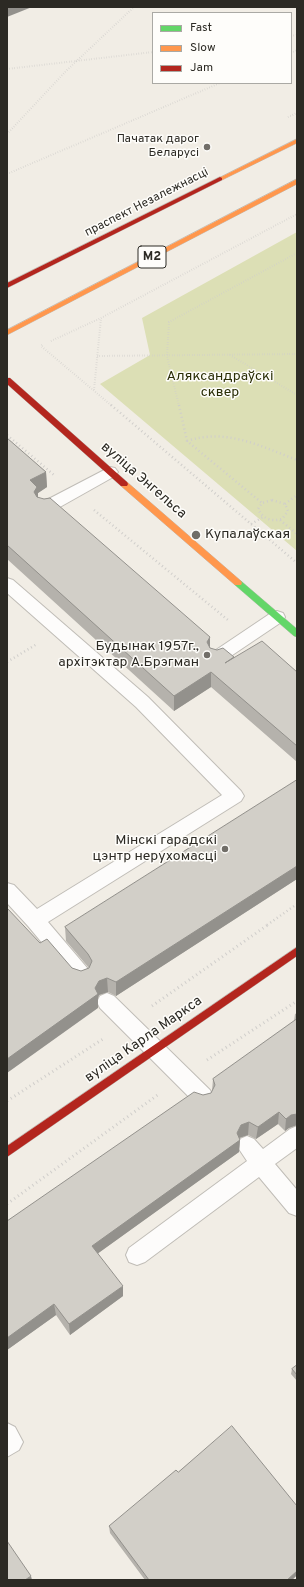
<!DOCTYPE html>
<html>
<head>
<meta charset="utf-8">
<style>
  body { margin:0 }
  #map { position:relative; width:304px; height:1587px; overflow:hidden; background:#f1ede5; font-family:Overpass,sans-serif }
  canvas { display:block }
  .frame { position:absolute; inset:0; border:8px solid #2c2a24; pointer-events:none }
  .legend { position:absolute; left:152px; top:12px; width:140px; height:72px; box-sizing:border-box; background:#fefdfa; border:1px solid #aaa9a4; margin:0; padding:5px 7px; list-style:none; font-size:12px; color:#2c2a24 }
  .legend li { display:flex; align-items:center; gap:8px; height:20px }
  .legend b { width:20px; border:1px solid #aaa9a4 }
</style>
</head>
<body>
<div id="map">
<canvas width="304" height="1587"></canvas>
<div class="frame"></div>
<ul class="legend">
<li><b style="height:5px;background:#63d668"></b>Fast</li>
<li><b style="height:5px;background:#ff974d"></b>Slow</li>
<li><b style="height:5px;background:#b3261e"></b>Jam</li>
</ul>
</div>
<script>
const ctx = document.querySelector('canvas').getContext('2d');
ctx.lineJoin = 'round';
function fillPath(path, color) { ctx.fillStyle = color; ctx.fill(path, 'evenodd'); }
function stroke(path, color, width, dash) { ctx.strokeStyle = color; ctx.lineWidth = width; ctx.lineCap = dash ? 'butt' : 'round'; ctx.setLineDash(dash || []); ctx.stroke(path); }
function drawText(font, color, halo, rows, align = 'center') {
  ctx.font = font + ' Overpass,sans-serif'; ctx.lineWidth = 3; ctx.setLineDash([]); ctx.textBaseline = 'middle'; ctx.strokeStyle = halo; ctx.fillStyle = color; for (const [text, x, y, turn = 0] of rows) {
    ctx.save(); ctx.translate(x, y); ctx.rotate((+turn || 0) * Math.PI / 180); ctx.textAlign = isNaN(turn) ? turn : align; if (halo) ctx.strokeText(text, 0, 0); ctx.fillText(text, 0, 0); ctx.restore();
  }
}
const green = new Path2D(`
  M297 232V551L100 384 150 355 142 318Z`);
const pathFar2 = new Path2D(`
  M291 36 297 35
  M291 53 297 50
  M7 69 153 52
  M288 117 297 113
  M7 134 66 71 134 7
  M7 174 220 83
  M51 341 101 318 297 214
  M42 345 41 346 112 406
  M230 355 297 395
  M97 356 297 354
  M94 390 101 318
  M179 406 167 356 169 322 297 253`);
const pathFar1 = new Path2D(`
  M111 405 297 563
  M179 405 187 441 262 503
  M7 435 54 475
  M187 441C227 428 260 446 297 460
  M272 500 285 504 288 511 282 519C272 522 263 519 258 509L262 503Z
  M285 504 297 495
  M94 510 228 620
  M280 520 297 534
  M251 524 263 517
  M7 662 37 644
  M267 925 297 904`);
const path = new Path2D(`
  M152 1006 269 924
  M207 1060 297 1001
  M7 1101 103 1039
  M7 1204 159 1094`);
const lane = new Path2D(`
  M110 467 115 468 118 472 115 476 51 512 45 513 39 512 37 508 39 504Z
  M7 578 13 580 148 697 241 791 244 796 241 801 48 922 88 969 91 975 88 981 81 983 74 981 28 926 7 903V883L14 885 37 909 222 795 136 707 7 593Z
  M277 611 283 613 285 617 283 621 222 662 216 664 210 662 208 658 210 654 271 613Z
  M107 993 114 996 210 1090 213 1097 210 1104 203 1106 196 1104 100 1008 97 1002 100 996Z
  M297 1126V1148L275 1164 297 1190V1216L289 1213 259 1177 145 1262 137 1265 129 1262 126 1255 129 1248 247 1161 237 1146 240 1139 247 1136 254 1139 263 1149 290 1129Z
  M7 1423 15 1427 23 1442 19 1450 7 1457Z`);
const fast = new Path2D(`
  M238 580 241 581 297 629V637L294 636 235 585 234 583 235 581Z`);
const slow = new Path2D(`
  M297 139V143L222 180 217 179Z
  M297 179V184L7 335V330Z
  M124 481 127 482 241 581 242 583 241 585H235L121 486 120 484 121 482Z`);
const jam = new Path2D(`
  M220 177 222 178V180L7 288V283Z
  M7 378H10L127 482 128 484 127 486H121L7 384Z
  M297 947V956L7 1157V1146Z`);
const wall = new Path2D(`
  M7 438 46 472 47 487 38 493V497L210 637V648L234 657 297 672V762L211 687 174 711 7 559Z
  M297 780V879L116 996 108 992 99 995 98 998V1008L40 943 72 968 81 971 89 968 66 941 65 927Z
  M297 1013V1125L289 1128 285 1131 278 1124 256 1139 248 1135 239 1138 240 1140 239 1152 98 1253 123 1296 70 1335 56 1315 7 1350V1221L203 1095 211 1093 212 1091 213 1079 294 1021 295 1014Z
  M297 1365V1381L291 1374 292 1369Z
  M178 1472 297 1506V1575L292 1580H145L110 1533 109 1526Z`);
const shadedWall = new Path2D(`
  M7 7H32L7 17Z
  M46 472 47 487 38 493V503L30 480Z
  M210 637V652L207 642Z
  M211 672V687L174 711V696Z
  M297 866V879L116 996V982Z
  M107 978 108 992 99 995 98 998V1008L7 1073V1059L95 988 99 981Z
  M279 1112 278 1124 256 1139 258 1127Z
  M297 1114V1125L289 1128 285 1131 286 1119 291 1115Z
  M249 1122 248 1135 239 1138 238 1141 240 1140 239 1152 93 1257 92 1246 237 1133 241 1125Z
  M123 1286V1296L70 1335 69 1324Z
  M54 1304 56 1315 7 1350V1338Z
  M297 1571V1575L292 1580H287Z
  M31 1576 32 1580H25Z`);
const building = new Path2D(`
  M7 438 46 472 30 480 37 487 34 492 37 497 44 499 50 498 210 637 207 642 210 648 217 650 223 648 234 657 225 663 262 641 297 672V746L211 672 174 696 7 545Z
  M297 780V866L116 982 107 978 99 981 95 988 98 994 7 1059V908L40 943 47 939 72 968 81 971 89 968 92 961 88 954 65 927Z
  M297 1019V1114L291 1115 286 1119 279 1112 258 1127 249 1122 241 1125 237 1133 240 1140 92 1246 123 1286 69 1324 54 1304 7 1338V1221L194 1092 203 1095 211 1093 215 1085 213 1079Z
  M297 1365V1375L292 1369Z
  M232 1426 297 1506V1571L287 1580H149L109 1526 176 1470 178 1472Z
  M7 1541 31 1576 25 1580H7Z`);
const markers = [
  [207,147,4,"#716e68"],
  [196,535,5,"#716e68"],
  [207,655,4,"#716e68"],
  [225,849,4,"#716e68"]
];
const farPoinames = [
  ["Пачатак дарог",199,140],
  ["Беларусі",199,154]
];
const farStreetnames = [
  ["праспект Незалежнасці",147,203,-27]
];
const shields = [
  [152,257,28]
];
const shieldNames = [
  ["М2",152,257]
];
const parkNames = [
  ["Аляксандраўскі",220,377],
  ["сквер",220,393]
];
const streetNames = [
  ["вуліца Энгельса",143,481,41],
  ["вуліца Карла Маркса",144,1040,-35]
];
const poiNames = [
  ["Купалаўская",205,535,"left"],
  ["Будынак 1957г.,",199,647],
  ["архітэктар А.Брэгман",199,663],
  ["Мінскі гарадскі",217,841],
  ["цэнтр нерухомасці",217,857]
];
fillPath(green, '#dcdfb5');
stroke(lane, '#c0bdb7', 2);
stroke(fast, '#c0bdb7', 1);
stroke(slow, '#c0bdb7', 1);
stroke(jam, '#c0bdb7', 1);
stroke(pathFar2, '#d0cecb', 2, [0.5, 2]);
stroke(pathFar1, '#d0cecb', 2.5, [1, 3]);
stroke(path, '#d0cecb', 3, [1, 3.5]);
fillPath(lane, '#fdfcfb');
fillPath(fast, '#63d668');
fillPath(slow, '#ff974d');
fillPath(jam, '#b3261e');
fillPath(wall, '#b5b2ac');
fillPath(shadedWall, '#93918c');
fillPath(building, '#d2cfc8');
stroke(building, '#93918c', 1);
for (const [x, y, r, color] of markers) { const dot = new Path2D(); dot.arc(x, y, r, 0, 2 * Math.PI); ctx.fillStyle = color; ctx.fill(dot); stroke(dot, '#fefdfa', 1.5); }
drawText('12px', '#2c2a24', '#fefdfa', farPoinames, 'right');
drawText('12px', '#2c2a24', '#fefdfa', farStreetnames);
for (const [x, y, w] of shields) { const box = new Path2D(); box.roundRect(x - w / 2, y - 11, w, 22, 3); ctx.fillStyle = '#fefdfa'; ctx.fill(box); stroke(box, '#2c2a24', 1); }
drawText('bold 13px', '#2c2a24', null, shieldNames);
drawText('14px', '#2a2e06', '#fefdfa', parkNames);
drawText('14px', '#2c2a24', '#fefdfa', streetNames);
drawText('14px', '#2c2a24', '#fefdfa', poiNames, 'right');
</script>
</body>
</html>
